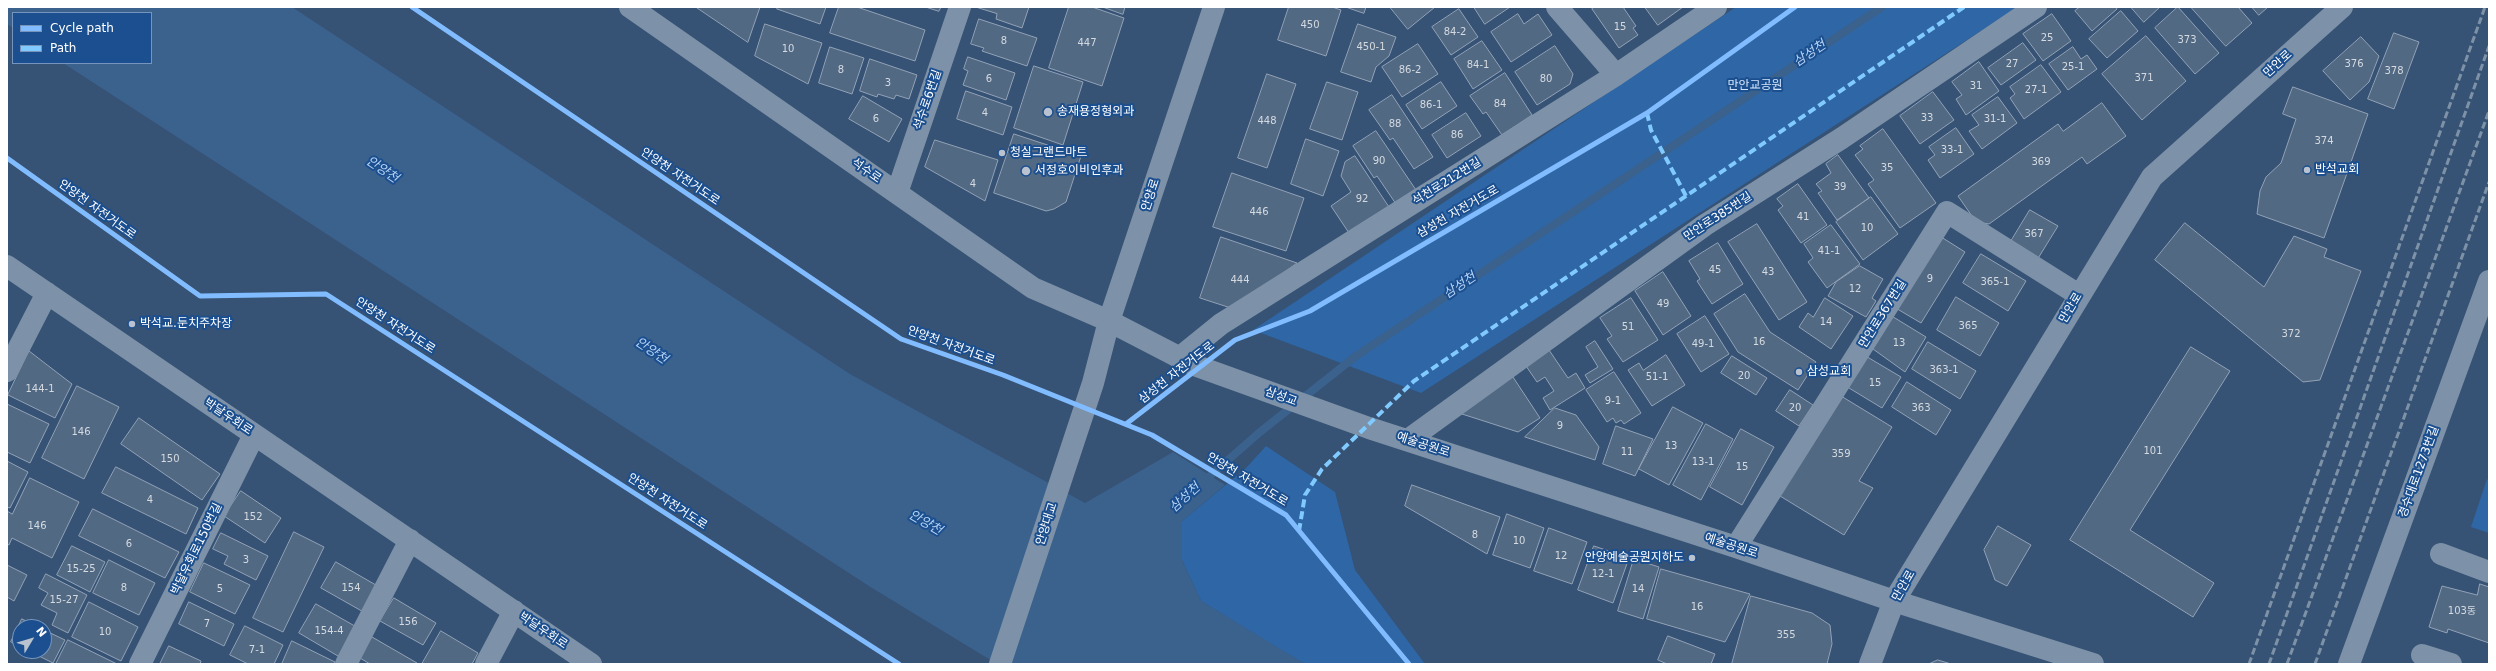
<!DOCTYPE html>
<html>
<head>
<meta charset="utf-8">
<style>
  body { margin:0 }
  #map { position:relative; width:2496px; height:671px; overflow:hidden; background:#365274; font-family:"DejaVu Sans",sans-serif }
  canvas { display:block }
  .frame { position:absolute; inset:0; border:8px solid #fff; pointer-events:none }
  .legend { position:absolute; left:12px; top:12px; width:140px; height:52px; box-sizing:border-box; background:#1b4f8f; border:1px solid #7695bc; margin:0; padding:5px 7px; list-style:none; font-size:12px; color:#fff }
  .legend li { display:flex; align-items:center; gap:8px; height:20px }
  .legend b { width:20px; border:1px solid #7695bc }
  .north { position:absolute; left:12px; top:619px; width:40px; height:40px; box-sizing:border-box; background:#1b4f8f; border:1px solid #7695bc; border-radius:50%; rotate:52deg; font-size:11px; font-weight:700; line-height:16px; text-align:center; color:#fff }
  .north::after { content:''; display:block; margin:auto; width:14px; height:18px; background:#b9c2ce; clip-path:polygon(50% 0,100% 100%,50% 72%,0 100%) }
</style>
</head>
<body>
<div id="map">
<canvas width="2496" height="671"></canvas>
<div class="frame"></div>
<ul class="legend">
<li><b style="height:5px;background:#80bcff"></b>Cycle path</li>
<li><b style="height:5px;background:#80caff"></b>Path</li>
</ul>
<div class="north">N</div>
</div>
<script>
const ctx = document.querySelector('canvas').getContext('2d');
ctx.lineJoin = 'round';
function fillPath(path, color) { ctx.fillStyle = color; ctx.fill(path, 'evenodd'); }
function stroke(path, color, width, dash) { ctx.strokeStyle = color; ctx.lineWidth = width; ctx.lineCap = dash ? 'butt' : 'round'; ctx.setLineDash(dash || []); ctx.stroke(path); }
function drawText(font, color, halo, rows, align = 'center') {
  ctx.font = font + ' "DejaVu Sans","Noto Sans KR",sans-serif'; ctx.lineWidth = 4; ctx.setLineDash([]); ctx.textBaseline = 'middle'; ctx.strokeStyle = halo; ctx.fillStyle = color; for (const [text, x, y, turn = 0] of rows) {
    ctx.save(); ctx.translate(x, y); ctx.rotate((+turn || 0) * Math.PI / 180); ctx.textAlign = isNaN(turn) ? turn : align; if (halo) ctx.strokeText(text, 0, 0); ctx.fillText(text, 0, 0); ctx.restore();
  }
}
const green = new Path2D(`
  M1736 7H2018L1421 393 1253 330Z
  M1266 446 1335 492 1355 570 1425 664H1305L1269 643 1201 601 1182 560V521L1246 468Z
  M2487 479 2489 481V533L2471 527Z`);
const water = new Path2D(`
  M7 7H292L850 374 1085 503 1173 452 1225 485 1182 521V560L1201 601 1305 664H997L872 588 63 63H151V13H13V28L7 24Z`);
const stream = new Path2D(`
  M1203 482 1260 432 1356 356 1882 7`);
const building = new Path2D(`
  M696 7H760L748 42Z
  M778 7H826L820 24 777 9Z
  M839 7H857L925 30 915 61 830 33Z
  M926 7H941L939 11Z
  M976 7H1029L1022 28 996 19 997 14Z
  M1069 7H1092L1124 18 1102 86 1049 68Z
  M1103 7H1125L1123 14Z
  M1289 7H1332L1341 10 1326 56 1278 40Z
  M1346 7H1366L1364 13Z
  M1390 7H1435L1408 29Z
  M1474 7H1510L1485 24Z
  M1595 7H1623L1636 26 1633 28 1638 35 1619 48 1592 9Z
  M1645 7H1683L1658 25Z
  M2080 7H2116L2117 9 2092 31 2075 11Z
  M2131 7H2160L2144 22Z
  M2178 7 2219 53 2195 74 2155 28Z
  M2191 7H2238L2252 23 2226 46Z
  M2252 7H2268L2259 15Z
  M1459 9 1478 37 1451 55 1432 27Z
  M2121 11 2138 31 2107 58 2089 39Z
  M1518 14 1524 24 1538 14 1552 35 1511 62 1491 32Z
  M2052 14 2071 41 2043 61 2023 34Z
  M979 19 1037 38 1027 66 982 51 984 48 971 44Z
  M765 24 822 43 808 84 755 56Z
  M1358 24 1396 37 1389 56 1376 67 1371 82 1341 72Z
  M2394 33 2419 42 2394 109 2368 99Z
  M2146 36 2186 81 2142 120 2102 74Z
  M2361 37 2379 56 2369 82 2350 100 2323 71Z
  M1482 41 1502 70 1473 89 1454 59Z
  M2023 43 2036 60 2001 85 1988 68Z
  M1418 44 1438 74 1402 97 1382 67Z
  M1555 46 1573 74 1570 84 1537 105 1515 72Z
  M830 47 864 58 852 94 819 83Z
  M2073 47 2081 59 2087 55 2097 69 2068 90 2049 64Z
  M968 57 1015 73 1006 100 963 85 968 71 964 69Z
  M870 59 917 75 909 99 896 95 894 99 878 94 877 97 860 91Z
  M1979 62 1999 91 1966 115 1956 99 1962 95 1952 82Z
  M2041 65 2061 92 2024 119 2010 98 2015 94 2010 87Z
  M1034 66 1083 82 1063 145 1014 128Z
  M1505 73 1532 115 1502 135 1486 112 1483 114 1470 96Z
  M1267 74 1296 84 1267 168 1238 158Z
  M1327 82 1358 92 1342 140 1310 129Z
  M1441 82 1457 106 1422 129 1406 105Z
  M2293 87 2368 114 2324 238 2257 214 2260 191 2266 177 2281 163 2296 119 2283 114Z
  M966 91 1012 107 1003 135 957 119Z
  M1933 92 1954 120 1920 144 1900 116Z
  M1392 95 1433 157 1414 169 1393 138 1390 140 1369 110Z
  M863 96 902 119 889 142 849 119Z
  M1998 97 2017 123 1982 149 1969 131 1979 125 1972 115Z
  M2102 103 2126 136 2087 164 2082 157 1989 224 1976 222 1958 196 2058 124 2063 131Z
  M1466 113 1481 136 1447 158 1432 135Z
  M1956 128 1974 154 1940 178 1928 160 1935 155 1929 147Z
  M1883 129 1936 203 1900 228 1868 184 1874 180 1855 155 1863 149 1860 146Z
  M1376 131 1416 190 1396 204 1377 176 1374 178 1353 146Z
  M1014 134 1081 156 1066 202 1054 209 1046 211 994 193Z
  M1306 139 1339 151 1323 196 1291 184Z
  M935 140 998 160 985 201 925 167Z
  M1838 155 1869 198 1837 220 1818 193 1822 191 1816 184 1831 173 1826 164Z
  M1355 156 1391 210 1351 236 1331 206 1351 192 1341 176 1345 162Z
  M1232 173 1304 198 1286 251 1213 227Z
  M1798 184 1827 225 1801 243 1778 210 1783 206 1777 199Z
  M1871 197 1898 234 1863 260 1836 222Z
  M2030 210 2058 226 2037 260 2010 243Z
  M2185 223 2264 287 2294 236 2327 249 2324 257 2361 271 2320 380 2303 382 2155 260Z
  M1757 224 1807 302 1779 320 1728 242Z
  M1831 225 1860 264 1827 288 1808 262 1813 258 1804 244Z
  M1938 235 1965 252 1921 323 1894 307Z
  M1221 237 1297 263 1234 309 1200 298Z
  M1718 243 1743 284 1712 304 1697 281 1700 279 1689 261Z
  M1981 254 2026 281 2008 311 1963 283Z
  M1860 266 1883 279 1872 298 1876 301 1866 317 1828 296 1836 282Z
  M1663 272 1691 316 1663 335 1635 291Z
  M1745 294 1770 332 1816 362 1798 390 1738 352 1714 314Z
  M1956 297 1999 323 1980 356 1937 330Z
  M1631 298 1658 340 1623 362 1607 339 1612 336 1600 318Z
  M1825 298 1853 316 1831 349 1799 327 1808 313 1813 317Z
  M1890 315 1926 337 1905 372 1873 349Z
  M1705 316 1729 354 1701 372 1677 334Z
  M1595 341 1613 369 1590 383 1585 375 1598 367 1586 347Z
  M1928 342 1976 371 1960 399 1912 369Z
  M2191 347 2230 371 2130 530 2214 583 2193 617 2070 540Z
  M1549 350 1568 378 1576 373 1585 388 1550 410 1543 398 1554 391 1545 377 1537 382 1526 366Z
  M29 351 72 384 55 418 8 395Z
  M1666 355 1685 385 1652 406 1628 370 1639 363 1643 370Z
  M1864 355 1901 377 1882 408 1849 388Z
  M1732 356 1767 378 1756 395 1721 373Z
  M1614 372 1641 413 1624 424 1621 420 1616 423 1613 418 1607 422 1586 390Z
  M1511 374 1540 418 1518 432 1462 414Z
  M1907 382 1951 410 1936 435 1892 407Z
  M77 386 119 407 84 479 42 458Z
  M1790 390 1813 405 1799 426 1776 411Z
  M1841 396 1892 427 1859 481 1873 488 1844 535 1780 496Z
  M7 404 49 424 30 463 7 452Z
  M1673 407 1703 423 1669 485 1639 469Z
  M1555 408 1576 415 1599 447 1595 460 1525 437Z
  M139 418 220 474 202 500 121 444Z
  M1706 424 1733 439 1701 500 1673 485Z
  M1616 426 1653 439 1635 476 1603 464Z
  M1741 429 1774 447 1742 505 1710 487Z
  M7 461 28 472 10 508 7 507Z
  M116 467 198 508 186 534 102 493Z
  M30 478 79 502 52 558 12 538 9 545 7 544V511L12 514Z
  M1412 485 1500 517 1487 554 1405 506Z
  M241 491 281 518 265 543 224 516Z
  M93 509 179 552 165 578 79 536Z
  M1507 514 1544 528 1530 568 1493 555Z
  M1998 526 2031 545 2007 586 1995 580 1984 550Z
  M1549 528 1587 542 1572 584 1534 571Z
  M294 532 324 547 283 632 253 618Z
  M221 533 268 556 256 580 224 564 228 556 213 549Z
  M72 546 105 562 90 592 57 575Z
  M1594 546 1629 558 1613 603 1578 590Z
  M1634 559 1659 567 1643 619 1618 611Z
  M109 560 155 583 139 615 93 593Z
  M336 562 381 588 367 614 321 588Z
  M204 563 250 585 235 614 190 592Z
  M7 565 27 575 14 601 7 597Z
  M1661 569 1750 594 1725 642 1647 619Z
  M46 574 87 595 68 633 52 625 57 613 41 605 48 593 39 588Z
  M2480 584 2489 587V643L2448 629 2447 633 2429 627 2442 586 2477 595Z
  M1751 596 1812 613 1830 625 1832 644 1827 664H1732Z
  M394 598 436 623 423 645 380 621Z
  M89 602 138 627 121 661 72 637Z
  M189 602 234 624 224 646 179 624Z
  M316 604 360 629 343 659 299 633Z
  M22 619 39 627H20V647L11 642Z
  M245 626 283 645 274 664H248L230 655Z
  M44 630 65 640 53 663 29 651H44Z
  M441 631 478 653 472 664H422Z
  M1668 636 1715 654 1711 664H1667L1658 660Z
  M372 637 417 663 416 664H370L360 658Z
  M68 640 117 664H56Z
  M292 641 335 662 334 664H282Z
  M169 646 201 661 200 664H160Z
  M1938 660 1951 664H1929Z`);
const minor = new Path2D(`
  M630 7 1033 288 1109 321 1194 365 1369 428 1736 547 1894 601 2093 664
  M1557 7 1616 75
  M897 193 960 7
  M7 266 591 664
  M1179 358 1221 324 1616 75 1716 7
  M7 371 47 293
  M1408 440 1705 225 1842 138 2036 7
  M1736 547 1947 212 2079 295
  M2441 554 2489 572
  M2422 655 2451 664
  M140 664 254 435
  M346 664 410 540
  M486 664 514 611
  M1000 664 1093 383 1109 321 1214 7
  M1870 664 1894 601 2152 177 2342 7
  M2349 664 2489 281`);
const rail = new Path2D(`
  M2249 664 2485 7
  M2269 664 2489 46
  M2287 664 2489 111
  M2315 664 2489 182`);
const quiet = new Path2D(`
  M1647 113 1651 130 1686 196
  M1299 531 1305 495 1322 469 1414 381 1964 7`);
const cycleway = new Path2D(`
  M412 7 901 339 1003 375 1152 435 1286 515 1409 664
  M7 158 200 296 326 294 899 664
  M1126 424 1235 340 1310 311 1647 113 1795 7`);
const markers = [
  [1048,112,5,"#b9c2ce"],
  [1002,153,4,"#b9c2ce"],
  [2307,170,4,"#b9c2ce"],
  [1026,171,5,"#b9c2ce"],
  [132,324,4,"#b9c2ce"],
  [1799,372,4,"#b9c2ce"],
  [1692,558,4,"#b9c2ce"]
];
const numberNames = [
  ["450",1310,25],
  ["15",1620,27],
  ["84-2",1455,32],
  ["25",2047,38],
  ["373",2187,40],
  ["8",1004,41],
  ["447",1087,43],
  ["450-1",1371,47],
  ["10",788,49],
  ["27",2012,64],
  ["376",2354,64],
  ["84-1",1478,65],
  ["25-1",2073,67],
  ["8",841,70],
  ["86-2",1410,70],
  ["378",2394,71],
  ["371",2144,78],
  ["6",989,79],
  ["80",1546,79],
  ["3",888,83],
  ["31",1976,86],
  ["27-1",2036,90],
  ["84",1500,104],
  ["86-1",1431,105],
  ["4",985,113],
  ["33",1927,118],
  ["6",876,119],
  ["31-1",1995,119],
  ["448",1267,121],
  ["88",1395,124],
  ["86",1457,135],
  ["374",2324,141],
  ["33-1",1952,150],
  ["90",1379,161],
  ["369",2041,162],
  ["35",1887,168],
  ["4",973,184],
  ["39",1840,187],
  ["92",1362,199],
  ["446",1259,212],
  ["41",1803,217],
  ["10",1867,228],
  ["367",2034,234],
  ["41-1",1829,251],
  ["45",1715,270],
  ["43",1768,272],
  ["9",1930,279],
  ["444",1240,280],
  ["365-1",1995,282],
  ["12",1855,289],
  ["49",1663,304],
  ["14",1826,322],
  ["365",1968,326],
  ["51",1628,327],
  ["372",2291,334],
  ["16",1759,342],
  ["13",1899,343],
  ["49-1",1703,344],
  ["363-1",1944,370],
  ["20",1744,376],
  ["51-1",1657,377],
  ["15",1875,383],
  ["144-1",40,389],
  ["9-1",1613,401],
  ["20",1795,408],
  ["363",1921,408],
  ["9",1560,426],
  ["146",81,432],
  ["13",1671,446],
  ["101",2153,451],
  ["11",1627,452],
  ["359",1841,454],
  ["150",170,459],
  ["13-1",1703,462],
  ["15",1742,467],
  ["4",150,500],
  ["152",253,517],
  ["146",37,526],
  ["8",1475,535],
  ["10",1519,541],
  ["6",129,544],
  ["12",1561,556],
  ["3",246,560],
  ["15-25",81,569],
  ["12-1",1603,574],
  ["8",124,588],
  ["154",351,588],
  ["5",220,589],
  ["14",1638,589],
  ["15-27",64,600],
  ["16",1697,607],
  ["103동",2462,611],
  ["156",408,622],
  ["7",207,624],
  ["154-4",329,631],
  ["10",105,632],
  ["355",1786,635],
  ["7-1",257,650]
];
const streetNames = [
  ["만안로",2278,64,-42],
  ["석수로6번길",928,100,-71],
  ["석수로",866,171,35],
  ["안양천 자전거도로",680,177,34],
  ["석천로212번길",1447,182,-32],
  ["안양로",1151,195,-72],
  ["안양천 자전거도로",97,210,36],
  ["삼성천 자전거도로",1458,212,-30],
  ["만안로385번길",1718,217,-33],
  ["만안로",2071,308,-59],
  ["만안로367번길",1883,314,-58],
  ["안양천 자전거도로",395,326,33],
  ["안양천 자전거도로",951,346,20],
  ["삼성천 자전거도로",1177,373,-38],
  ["삼성교",1281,397,20],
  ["박달우회로",228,417,34],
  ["예술공원로",1423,445,18],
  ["경수대로1273번길",2419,472,-70],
  ["안양천 자전거도로",1247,480,31],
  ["안양천 자전거도로",667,502,33],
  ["안양대교",1047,524,-72],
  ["예술공원로",1731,546,18],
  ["박달우회로150번길",197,549,-64],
  ["만안로",1904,586,-60],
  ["박달우회로",543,631,34]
];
const parkNames = [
  ["만안교공원",1755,86]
];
const poiNames = [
  ["송재용정형외과",1057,112],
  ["청실그랜드마트",1010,153],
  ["반석교회",2315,170],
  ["서정호이비인후과",1035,171],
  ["박석교.둔치주차장",140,324],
  ["삼성교회",1807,372],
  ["안양예술공원지하도",1684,558,"right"]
];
const waterNames = [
  ["삼성천",1810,54,-34],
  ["안양천",382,170,34],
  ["삼성천",1460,286,-34],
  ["안양천",651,351,34],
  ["삼성천",1185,498,-42],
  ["안양천",925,523,30]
];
fillPath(green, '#2f66a5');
fillPath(water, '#3b618d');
stroke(stream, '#3b618d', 8);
fillPath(building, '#526984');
stroke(building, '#92a2b6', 1);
stroke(minor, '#7d92a8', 22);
stroke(rail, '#7e92a7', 3, [7, 3]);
stroke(quiet, '#80caff', 4, [8, 4]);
stroke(cycleway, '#80bcff', 5);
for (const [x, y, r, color] of markers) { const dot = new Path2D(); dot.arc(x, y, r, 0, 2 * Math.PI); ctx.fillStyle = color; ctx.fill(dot); stroke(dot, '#1b4f8f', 1.5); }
drawText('10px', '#d4dae0', null, numberNames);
drawText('12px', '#fff', '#1b4f8f', streetNames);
drawText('12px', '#cfe3fa', '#1b4f8f', parkNames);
drawText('12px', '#fff', '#1b4f8f', poiNames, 'left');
drawText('italic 13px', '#b5d3f5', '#1b4f8f', waterNames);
</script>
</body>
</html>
